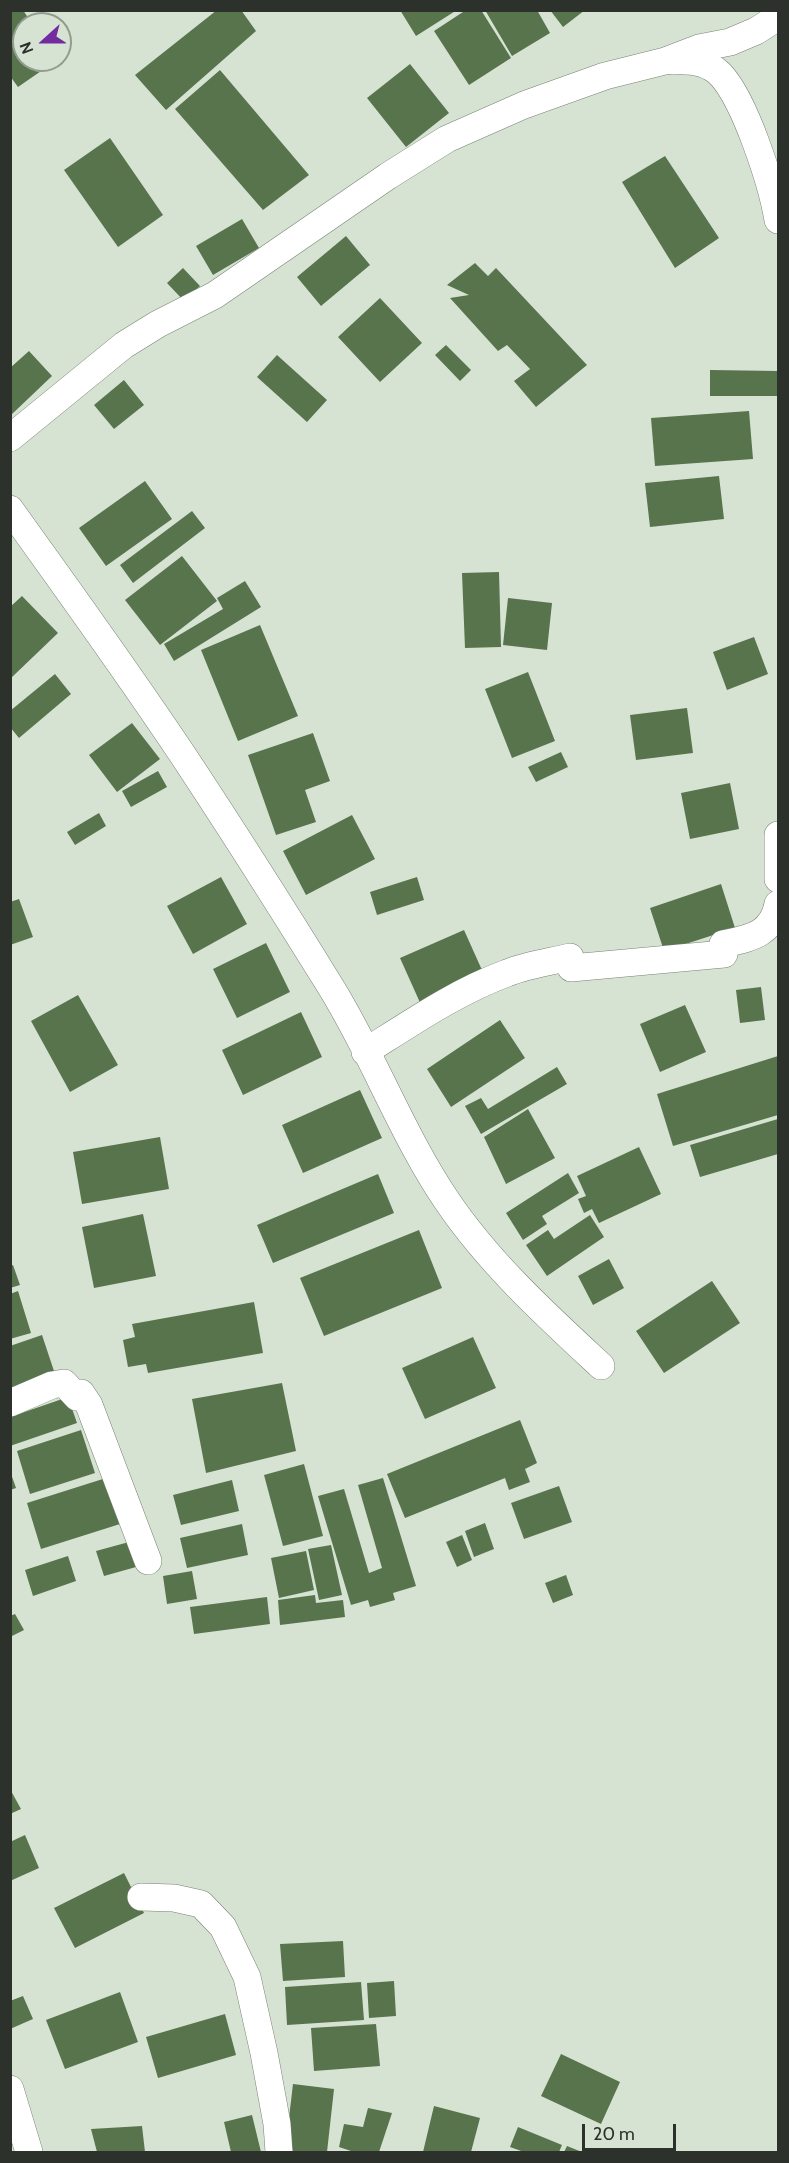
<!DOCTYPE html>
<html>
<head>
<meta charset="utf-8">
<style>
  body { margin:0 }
  #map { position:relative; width:789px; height:2163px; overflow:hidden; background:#d6e3d2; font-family:Cabin,sans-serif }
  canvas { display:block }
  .frame { position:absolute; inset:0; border:12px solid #2d312b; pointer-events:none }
  .north { position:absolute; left:12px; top:12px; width:60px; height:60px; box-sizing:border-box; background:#d6e3d2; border:2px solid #929c8f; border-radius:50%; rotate:249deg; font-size:16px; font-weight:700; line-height:24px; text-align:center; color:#2d312b }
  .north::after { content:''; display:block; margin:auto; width:21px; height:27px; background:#732c9f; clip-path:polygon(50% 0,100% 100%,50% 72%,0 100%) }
  .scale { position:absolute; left:582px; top:2124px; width:94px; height:27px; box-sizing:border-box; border:3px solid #2d312b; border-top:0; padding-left:8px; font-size:18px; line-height:21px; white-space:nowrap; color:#2d312b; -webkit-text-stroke:4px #d6e3d2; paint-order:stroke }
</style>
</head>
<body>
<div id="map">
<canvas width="789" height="2163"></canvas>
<div class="frame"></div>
<div class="north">N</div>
<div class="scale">20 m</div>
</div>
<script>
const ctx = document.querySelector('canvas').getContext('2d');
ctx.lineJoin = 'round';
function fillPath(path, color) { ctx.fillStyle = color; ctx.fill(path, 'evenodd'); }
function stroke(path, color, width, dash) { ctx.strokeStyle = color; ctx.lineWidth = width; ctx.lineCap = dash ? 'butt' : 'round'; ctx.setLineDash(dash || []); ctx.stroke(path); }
const building = new Path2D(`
  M10 10H23L32 24H24V60H57L18 87 10 76Z
  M217 10H241L256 31 166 110 135 75Z
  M400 10H457L416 36Z
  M466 10H481L511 58 469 85 434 31Z
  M485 10H537L550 33 512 56Z
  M550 10H585L563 27Z
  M410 64 449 113 406 147 367 98Z
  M220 70 309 175 263 210 175 109Z
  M110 138 163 215 118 247 64 170Z
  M665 156 719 238 675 268 622 182Z
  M242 219 259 248 213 275 196 246Z
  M346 236 370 265 321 306 297 277Z
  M475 263 488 276 496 268 587 365 536 407 514 381 530 369 507 345 498 351 450 298 469 295 447 285Z
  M183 268 200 286 184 301 167 283Z
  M380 298 422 343 380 382 338 337Z
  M446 345 471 370 460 381 435 355Z
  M29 351 52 376 10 416V368Z
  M277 355 327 400 307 422 257 377Z
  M710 370 778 371V396H710Z
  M124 380 144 405 114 429 94 405Z
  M749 411 753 459 655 466 651 418Z
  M719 476 724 519 650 527 645 483Z
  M145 481 172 519 106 566 79 528Z
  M192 511 205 528 133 583 120 565Z
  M182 556 217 601 160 645 125 600Z
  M499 572 501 647 465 648 462 573Z
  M245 581 261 607 174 661 164 644 223 609 217 598Z
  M22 596 58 633 10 679V607Z
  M508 598 552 603 547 650 503 645Z
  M260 625 298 716 238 741 201 650Z
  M754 637 768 674 727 690 713 652Z
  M528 672 555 741 512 758 485 689Z
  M55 674 71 694 19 738 10 727V711Z
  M687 708 693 753 636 760 630 715Z
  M132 723 160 759 117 792 89 755Z
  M313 733 330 781 305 790 316 822 276 835 248 755Z
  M561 752 568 767 536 782 528 767Z
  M158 771 167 787 131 807 122 791Z
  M730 783 739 829 690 839 681 793Z
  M99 813 106 826 75 845 67 832Z
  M352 815 375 859 306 895 283 851Z
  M221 877 247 924 193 954 167 906Z
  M417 877 424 900 377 915 370 892Z
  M721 884 735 928 664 951 650 908Z
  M19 899 33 937 10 945V902Z
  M464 930 486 979 422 1007 400 958Z
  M266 943 290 992 237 1018 213 969Z
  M761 987 765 1020 740 1023 736 990Z
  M78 995 118 1065 70 1092 31 1021Z
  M685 1005 706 1052 660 1072 640 1024Z
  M301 1012 322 1057 243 1095 222 1050Z
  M500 1020 525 1058 451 1107 427 1069Z
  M778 1056V1115L673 1146 657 1094Z
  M557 1067 567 1084 481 1134 465 1106 481 1098 488 1109Z
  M360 1090 382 1138 303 1173 282 1125Z
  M528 1109 555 1158 506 1184 484 1137Z
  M778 1119V1154L700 1177 690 1145Z
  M160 1137 169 1189 82 1204 73 1152Z
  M639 1147 661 1194 599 1223 592 1209 584 1213 578 1199 586 1196 577 1176Z
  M568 1173 579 1193 542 1216 547 1224 523 1240 506 1213Z
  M378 1174 394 1213 273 1263 257 1225Z
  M143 1214 156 1276 94 1288 82 1227Z
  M590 1215 604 1237 547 1276 526 1245 548 1230 554 1239Z
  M419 1230 442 1288 324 1336 300 1278Z
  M609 1259 624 1288 593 1305 578 1276Z
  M13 1265 20 1285 10 1288V1266Z
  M712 1281 740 1323 664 1373 636 1331Z
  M18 1291 31 1333 10 1339V1294Z
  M254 1302 263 1353 148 1373 146 1364 128 1367 123 1340 135 1337 132 1324Z
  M42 1335 55 1374 10 1389V1346Z
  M473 1337 496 1388 425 1419 402 1368Z
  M282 1383 296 1451 206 1473 192 1399Z
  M68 1397 77 1423 10 1446V1417Z
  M520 1420 537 1463 525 1469 530 1482 509 1490 505 1478 405 1518 387 1474Z
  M81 1430 95 1473 30 1494 17 1451Z
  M304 1464 323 1536 283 1546 264 1475Z
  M10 1471 16 1488 10 1490Z
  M106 1478 120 1524 41 1549 27 1503Z
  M383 1478 416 1586 393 1593 395 1600 370 1607 368 1600 351 1605 318 1496 344 1489 369 1573 382 1568 358 1485Z
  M232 1480 239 1511 181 1525 173 1495Z
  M559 1486 572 1522 524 1539 511 1503Z
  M485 1523 494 1549 474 1557 465 1531Z
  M242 1524 248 1555 187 1568 180 1538Z
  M462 1535 472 1560 457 1567 446 1542Z
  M129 1542 136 1567 104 1576 96 1551Z
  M331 1545 342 1595 319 1600 308 1549Z
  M306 1551 314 1590 279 1598 271 1558Z
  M68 1556 76 1581 33 1596 25 1570Z
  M192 1571 197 1599 167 1604 163 1576Z
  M566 1575 573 1595 553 1603 545 1583Z
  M315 1595 316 1603 343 1600 345 1617 280 1625 278 1600Z
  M267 1597 270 1624 194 1634 190 1607Z
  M15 1614 24 1630 10 1637V1616Z
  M10 1789 21 1809 10 1814Z
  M25 1835 39 1868 10 1881V1842Z
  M124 1873 144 1913 75 1948 54 1908Z
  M343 1941 345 1977 283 1981 280 1944Z
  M394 1981 396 2016 369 2018 367 1983Z
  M361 1982 364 2020 287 2025 285 1987Z
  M120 1992 138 2042 65 2069 46 2020Z
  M23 1996 33 2019 10 2029V2001Z
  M225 2014 236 2055 158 2078 146 2037Z
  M376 2024 380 2066 314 2071 311 2028Z
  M561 2054 620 2082 601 2124 541 2096Z
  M293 2084 334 2089 327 2152H285Z
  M434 2106 480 2118 471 2152H423Z
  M368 2108 392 2113 379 2152H354L339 2147 344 2124 363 2127Z
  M252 2115 261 2152H231L224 2122Z
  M142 2126 145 2152H97L91 2129Z
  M518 2127 562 2145 559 2152H524L510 2147Z
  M567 2146 582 2152H564Z`);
const minor = new Path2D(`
  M673 61C689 60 708 62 720 74 745 100 772 184 778 220
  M10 438 124 345 158 324 215 295 388 176 447 139 524 105 605 76 665 61 699 48 730 42 756 31 778 17
  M10 509C72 596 135 682 194 772 240 842 285 913 329 984 373 1054 401 1133 447 1201 489 1263 546 1315 601 1366
  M778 835V879
  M365 1052C411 1023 456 992 507 973 527 965 549 962 570 957L571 968 724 954 723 944C750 938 772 935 778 904
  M10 1403 52 1385 64 1383 77 1397 81 1393 89 1405 148 1561
  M141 1897 174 1898 201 1904 223 1927 247 1977 264 2053 277 2124 279 2152
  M10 2089 29 2152`);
fillPath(building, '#57744d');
stroke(minor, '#778273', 28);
stroke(minor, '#fff', 27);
</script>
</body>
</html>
